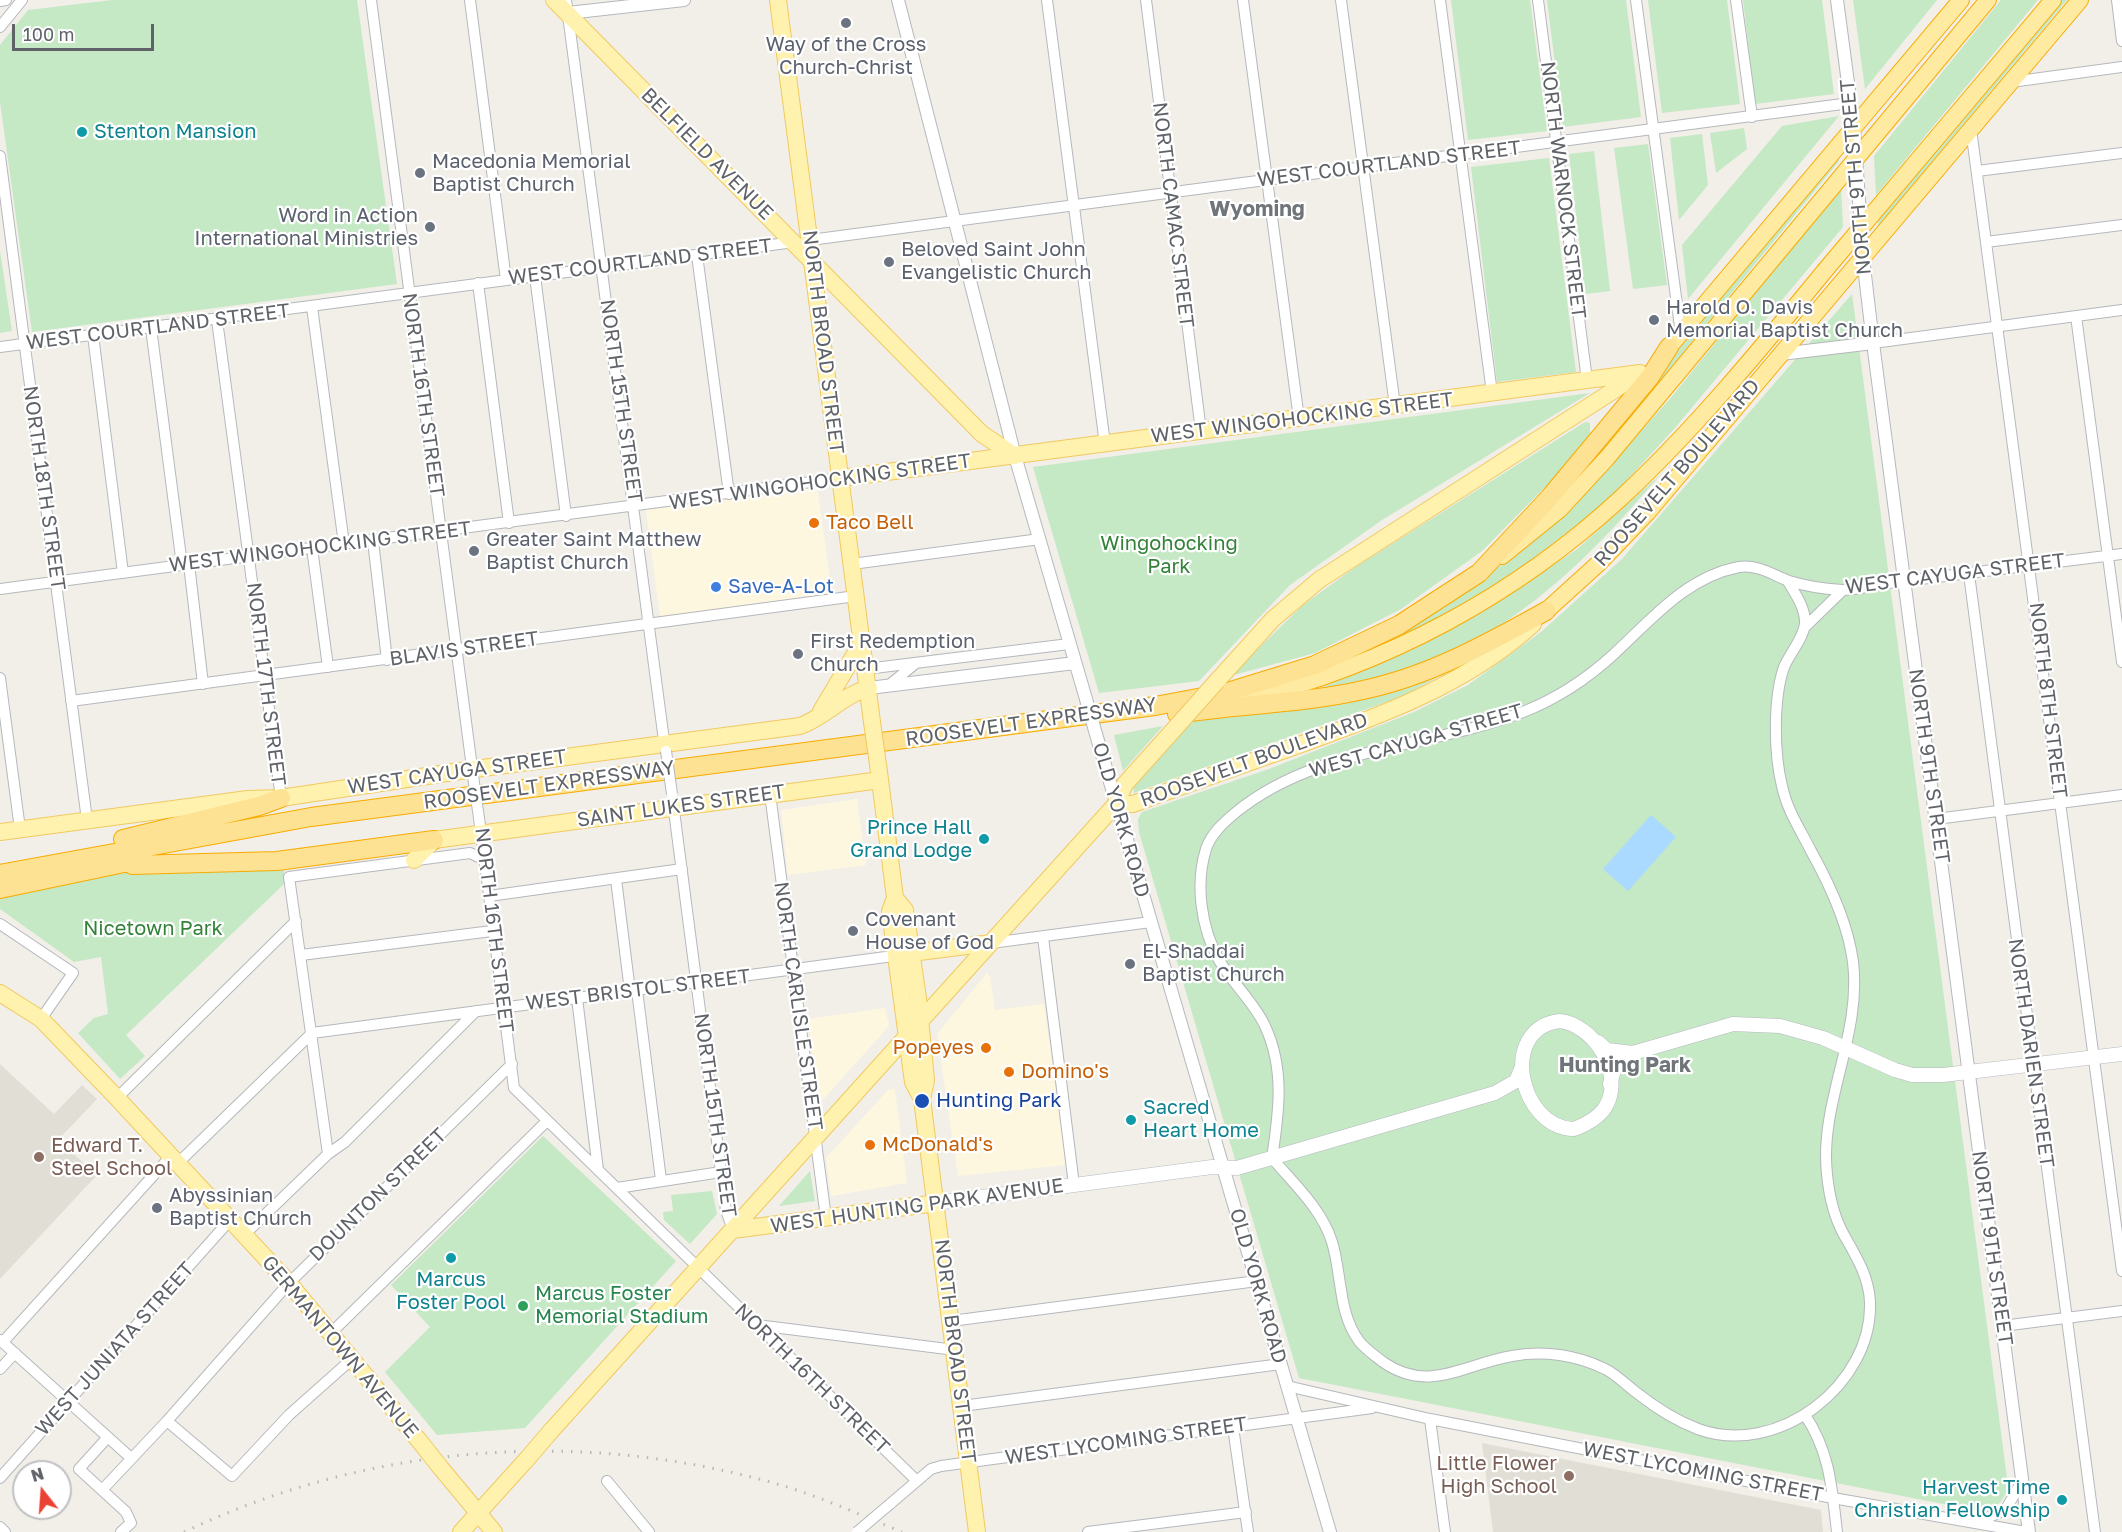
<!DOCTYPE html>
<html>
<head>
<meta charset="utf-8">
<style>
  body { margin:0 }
  #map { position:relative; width:2122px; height:1532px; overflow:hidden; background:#f1efe8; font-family:"Golos Text",sans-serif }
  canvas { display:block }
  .north { position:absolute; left:12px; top:1460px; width:60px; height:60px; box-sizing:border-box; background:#fff; border:2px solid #bfc1c3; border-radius:50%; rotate:343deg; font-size:16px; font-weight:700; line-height:24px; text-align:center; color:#5f6368 }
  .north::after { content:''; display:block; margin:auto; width:21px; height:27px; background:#ea4335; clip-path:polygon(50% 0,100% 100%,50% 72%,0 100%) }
  .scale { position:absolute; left:12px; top:24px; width:142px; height:27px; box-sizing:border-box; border:3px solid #5f6368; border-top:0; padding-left:8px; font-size:18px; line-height:21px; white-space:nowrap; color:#5f6368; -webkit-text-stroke:4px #fff; paint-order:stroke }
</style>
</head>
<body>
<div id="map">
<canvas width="2122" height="1532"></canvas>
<div class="north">N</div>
<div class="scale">100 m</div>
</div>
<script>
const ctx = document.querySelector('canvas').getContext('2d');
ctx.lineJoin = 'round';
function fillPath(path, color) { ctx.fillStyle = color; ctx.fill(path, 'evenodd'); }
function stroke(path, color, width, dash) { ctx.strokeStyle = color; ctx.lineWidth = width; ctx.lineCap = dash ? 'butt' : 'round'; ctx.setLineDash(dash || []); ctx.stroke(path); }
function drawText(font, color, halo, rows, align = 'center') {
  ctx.font = font + ' "Golos Text",sans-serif'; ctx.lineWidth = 4.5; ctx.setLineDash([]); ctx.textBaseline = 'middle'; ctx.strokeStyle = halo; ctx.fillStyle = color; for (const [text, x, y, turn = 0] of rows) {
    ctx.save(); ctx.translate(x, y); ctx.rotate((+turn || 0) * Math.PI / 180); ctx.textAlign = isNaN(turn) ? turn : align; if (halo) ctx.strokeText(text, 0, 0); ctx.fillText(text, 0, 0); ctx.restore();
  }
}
const commercial = new Path2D(`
  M817 486 832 593 660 617 646 510Z
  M857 799 866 865 788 875 781 810Z
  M987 973 990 977 995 1010 1044 1004 1066 1165 958 1176 937 1034Z
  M885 1008 889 1026 819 1104 808 1019Z
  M895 1089 907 1183 831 1196 826 1158 888 1090Z`);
const education = new Path2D(`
  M0 1064 54 1114 82 1085 97 1099 58 1140 97 1175 0 1279Z
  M1482 1443 1821 1510 1823 1532H1493Z`);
const green = new Path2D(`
  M112 0H357L397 284 32 332 0 102V45L28 10Z
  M1451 0H1530L1547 131 1468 140Z
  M1547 0H1626L1641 117 1563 127Z
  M1648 0H1727L1740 104 1662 113Z
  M1743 0H1822L1834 94 1755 104Z
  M1853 0H1937L1865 89Z
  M2001 0H2038L1876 195 1874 156Z
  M2061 0H2067L1878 226V220Z
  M1839 116 1688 299 1682 245 1782 126Z
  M1744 128 1747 149 1716 173 1710 133Z
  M1702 134 1708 185 1679 220 1670 138Z
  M1648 144 1667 285 1633 289 1614 148Z
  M1594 151 1610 291 1585 294 1569 154Z
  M1839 155V161L1576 484 1515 539Z
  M1549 158 1576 372 1497 382 1471 167Z
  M1841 187 1843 227 1674 429 1608 501 1527 563 1446 616 1368 653 1512 558 1564 516 1669 400Z
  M0 251 12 331 0 333Z
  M1852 294 2008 1486C2004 1502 1995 1510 1979 1511L1299 1378 1139 832 1138 819 1142 812 1269 769 1414 712 1468 685 1541 632 1622 559Z
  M1590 393 1382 520 1290 585 1199 681 1099 693 1033 467Z
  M1585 422 1590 423V434L1551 481 1482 551 1401 609 1315 653 1230 676 1303 605 1357 566Z
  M1661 474C1558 595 1474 668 1311 692L1410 651 1491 605 1576 550Z
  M1462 664 1403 696 1134 793 1133 784 1191 720Z
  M1163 726 1123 771 1114 735Z
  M284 867V884L126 1035 145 1056 120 1079 78 1033 94 1018 108 1014 101 957 74 962 0 909V897L126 872Z
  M543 1136 676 1261 525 1428 437 1435 385 1372 430 1327 391 1285Z
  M810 1171 815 1201 779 1206Z
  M712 1191 717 1214 690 1244 664 1220 663 1212 673 1211 671 1195Z`);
const water = new Path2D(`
  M1651 815 1676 837 1628 891 1603 869Z`);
const minor = new Path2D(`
  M371 0 473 775
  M470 0 506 280
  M566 0 665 748
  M1047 0 1105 444
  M1146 0 1201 431
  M1243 0 1299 419
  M1341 0 1395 406
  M1440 0 1492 393
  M1538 0 1587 380
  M1636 0 1681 334
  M1736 0 1752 117
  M2117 0 2122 41
  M0 1 6 0
  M0 27 22 0
  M2011 82 2122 67
  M1971 129 2122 1271
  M0 156 87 820
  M1977 171 2122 153
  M810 240 1850 103
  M1986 242 2122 225
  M697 255 729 494
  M535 276 566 516
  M478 283 509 523
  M312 307 344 544
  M2076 316 2122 662
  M217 320 281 798
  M151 328 182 565
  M93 335 123 573
  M1873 343 2122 310
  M0 347 794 242
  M373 541 387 660
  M312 548 328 667
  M189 564 203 684
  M852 564 1040 539
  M1969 574 2095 1532
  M1787 580C1795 593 1806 609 1805 624 1803 639 1790 653 1784 667 1773 699 1774 754 1782 786 1787 810 1800 829 1811 851 1830 885 1848 923 1853 962 1862 1035 1819 1103 1827 1174 1829 1195 1834 1217 1844 1235 1856 1256 1869 1277 1870 1302 1873 1385 1777 1458 1698 1429 1674 1420 1656 1408 1637 1393 1626 1385 1616 1374 1605 1369 1577 1355 1543 1350 1512 1356 1464 1364 1429 1394 1383 1362 1374 1355 1365 1349 1359 1341 1338 1313 1342 1274 1332 1242 1322 1209 1293 1183 1272 1158 1279 1112 1285 1069 1265 1026 1254 1002 1232 983 1219 960 1201 928 1195 884 1206 849 1211 834 1223 823 1235 813 1316 746 1428 749 1523 712 1556 699 1588 678 1614 654 1651 620 1686 577 1739 567 1757 564 1773 575 1789 581 1805 586 1826 589 1842 590 1858 590 1873 585 1889 583 1966 573 2044 564 2122 554
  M0 589 841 478
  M1805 627 1843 590
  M866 669 1069 644
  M0 678 20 829
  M888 686 916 663
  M71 701 856 596
  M770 794 826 1218
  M673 803 726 1210 733 1230
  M479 818 514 1088 917 1481
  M1936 819 2122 795
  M616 879 630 991
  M489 896 682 869
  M0 924 73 973 41 1019
  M1043 937 1074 1185
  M991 943 1151 922
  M301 955 492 931
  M637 990 661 1180
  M577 998 598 1170
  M117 1098 296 921
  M328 1154 289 877 470 853 485 860
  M177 1164 312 1033 901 955
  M617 1188 721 1172
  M244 1235 328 1154 345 1142 476 1011
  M951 1321 1257 1281
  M757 1325 955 1350
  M2002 1326 2122 1311
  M331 1333 547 1121
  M0 1340 131 1458
  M3 1342 170 1157
  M0 1369 15 1353
  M1287 1386 1430 1419 1833 1498 2026 1532
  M962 1406 1281 1364
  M1805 1415C1830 1452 1832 1489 1837 1532
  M1430 1419 1445 1532
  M167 1421 232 1476 289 1415 352 1359
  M1233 1427 1248 1532
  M108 1437 79 1469 126 1512 131 1523 121 1532
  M0 1478 230 1220
  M607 1481 649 1532
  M102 1490 167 1421 289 1283 512 1064
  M890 1504 931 1469 941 1466 1372 1408
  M1977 1523 2006 1509 2022 1481
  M0 1527 5 1532
  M1088 1532 1246 1512`);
const tertiary = new Path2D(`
  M898 0 1015 456 1086 699
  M1837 0 1854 128 1863 258 1873 343 2029 1532
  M568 13 684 0
  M1781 354 1873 343
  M869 688 1075 663
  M1098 741 1330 1532`);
const secondary = new Path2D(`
  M1560 1021C1594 1025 1623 1072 1607 1104 1601 1117 1587 1124 1574 1129 1519 1128 1498 1028 1560 1021Z
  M1598 1042 1607 1050 1633 1053 1733 1024 1780 1026 1823 1038 1895 1070 1912 1075H1943L2122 1054
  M1610 1084 1614 1070 1633 1053
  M936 1203 1212 1167 1237 1168 1495 1093 1516 1081 1522 1067`);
const primary = new Path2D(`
  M554 0 982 434 1015 456
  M778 0 872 722
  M841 478 1640 373
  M1217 681 1273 619 1319 580 1636 376
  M821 711 862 642
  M879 772 895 898 890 911 913 1082 922 1099
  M1116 804H1133C1187 784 1242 765 1296 746 1380 716 1466 685 1533 624
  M0 832 248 799 281 798 460 771 800 726C826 717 842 695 869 688
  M414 860 434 840 880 780
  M895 898 905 910 918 998 926 1080 922 1099 977 1532
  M911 953 991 943
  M0 993 41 1019 117 1098 289 1283 421 1443
  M733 1230 936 1203
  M551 1431 1116 804 1125 784 1177 726
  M440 1467 494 1532
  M461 1532 527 1459`);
const trunk = new Path2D(`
  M1669 347 1961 0
  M1502 556 1560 509 1607 458 1988 0
  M1546 611 1599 563 1647 513 2080 0
  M1245 700C1386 665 1515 596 1622 497 1697 427 1762 347 1827 268 1902 179 1978 89 2053 0`);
const motorway = new Path2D(`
  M1177 714C1239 704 1301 704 1363 690 1429 676 1487 644 1546 611
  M123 839 259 806 281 798
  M132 865 277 861 434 840
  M0 874 311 817 1155 706 1224 693 1315 665 1399 625 1479 573 1550 497 1650 377 1669 347
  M0 889 143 859`);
const rail = new Path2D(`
  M184 1532C367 1445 575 1428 770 1482 815 1494 858 1514 902 1532`);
const minorBridge = new Path2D(`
  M666 751 672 794
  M473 776 479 818
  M857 1532 890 1504`);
const tertiaryBridge = new Path2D(`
  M1086 699 1098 741`);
const primaryBridge = new Path2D(`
  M872 722 879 772
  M1177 726 1217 681
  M421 1443 440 1467
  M527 1459 551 1431`);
const markers = [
  [846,23,6,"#6b7280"],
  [82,132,6,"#0f9aa8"],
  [420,173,6,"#6b7280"],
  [430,227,6,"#6b7280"],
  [889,262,6,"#6b7280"],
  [1654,320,6,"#6b7280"],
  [814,523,6,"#e8710a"],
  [474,551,6,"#6b7280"],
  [716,587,6,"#3f7fe0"],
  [798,654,6,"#6b7280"],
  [984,839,6,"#0f9aa8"],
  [853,931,6,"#6b7280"],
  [1130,964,6,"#6b7280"],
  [986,1048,6,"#e8710a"],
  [1009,1072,6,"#e8710a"],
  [922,1101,8,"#1a4fb4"],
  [1131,1120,6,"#0f9aa8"],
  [870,1145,6,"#e8710a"],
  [39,1157,6,"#8d6e63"],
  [157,1208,6,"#6b7280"],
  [451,1258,6,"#0f9aa8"],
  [523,1306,6,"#2e9e5b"],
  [1569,1476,6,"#8d6e63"],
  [2062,1500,6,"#0f9aa8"]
];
const worshipNames = [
  ["Way of the Cross",846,45,"center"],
  ["Church-Christ",846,68,"center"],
  ["Macedonia Memorial",432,162],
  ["Baptist Church",432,185],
  ["Word in Action",418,216,"right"],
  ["International Ministries",418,239,"right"],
  ["Beloved Saint John",901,250],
  ["Evangelistic Church",901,273],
  ["Harold O. Davis",1666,308],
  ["Memorial Baptist Church",1666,331],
  ["Greater Saint Matthew",486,540],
  ["Baptist Church",486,563],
  ["First Redemption",810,642],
  ["Church",810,665],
  ["Covenant",865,920],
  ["House of God",865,943],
  ["El-Shaddai",1142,952],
  ["Baptist Church",1142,975],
  ["Abyssinian",169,1196],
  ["Baptist Church",169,1219]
];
const cultureNames = [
  ["Stenton Mansion",94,132],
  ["Prince Hall",972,828,"right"],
  ["Grand Lodge",972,851,"right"],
  ["Sacred",1143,1108],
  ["Heart Home",1143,1131],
  ["Marcus",451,1280,"center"],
  ["Foster Pool",451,1303,"center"],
  ["Harvest Time",2050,1488,"right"],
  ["Christian Fellowship",2050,1511,"right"]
];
const streetNames = [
  ["BELFIELD AVENUE",707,154,45],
  ["WEST COURTLAND STREET",1389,164,-7],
  ["NORTH 9TH STREET",1856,177,-95],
  ["NORTH WARNOCK STREET",1563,190,83],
  ["NORTH CAMAC STREET",1173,215,83],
  ["WEST COURTLAND STREET",640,262,-7],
  ["WEST COURTLAND STREET",158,327,-7],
  ["NORTH BROAD STREET",823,342,83],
  ["NORTH 16TH STREET",423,395,82],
  ["NORTH 15TH STREET",621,401,82],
  ["WEST WINGOHOCKING STREET",1302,418,-7],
  ["ROOSEVELT BOULEVARD",1677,473,-49],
  ["WEST WINGOHOCKING STREET",820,482,-8],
  ["NORTH 18TH STREET",44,488,82],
  ["WEST WINGOHOCKING STREET",320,547,-7],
  ["WEST CAYUGA STREET",1955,574,-7],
  ["BLAVIS STREET",464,649,-8],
  ["NORTH 17TH STREET",266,684,83],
  ["NORTH 8TH STREET",2048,700,83],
  ["ROOSEVELT EXPRESSWAY",1031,722,-8],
  ["WEST CAYUGA STREET",1416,741,-16],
  ["ROOSEVELT BOULEVARD",1254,760,-20],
  ["NORTH 9TH STREET",1929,766,82],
  ["WEST CAYUGA STREET",457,772,-8],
  ["ROOSEVELT EXPRESSWAY",549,785,-8],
  ["SAINT LUKES STREET",681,806,-8],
  ["OLD YORK ROAD",1121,820,74],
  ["NORTH 16TH STREET",494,930,83],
  ["WEST BRISTOL STREET",638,990,-7],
  ["NORTH CARLISLE STREET",798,1006,82],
  ["NORTH DARIEN STREET",2031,1053,82],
  ["NORTH 15TH STREET",715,1115,82],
  ["DOUNTON STREET",378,1195,-44],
  ["WEST HUNTING PARK AVENUE",917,1206,-8],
  ["NORTH 9TH STREET",1992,1248,82],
  ["OLD YORK ROAD",1258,1286,74],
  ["GERMANTOWN AVENUE",340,1347,50],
  ["WEST JUNIATA STREET",115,1349,-48],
  ["NORTH BROAD STREET",955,1351,83],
  ["NORTH 16TH STREET",812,1379,44],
  ["WEST LYCOMING STREET",1126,1441,-8],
  ["WEST LYCOMING STREET",1703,1472,11]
];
const foodNames = [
  ["Taco Bell",826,523],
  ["Popeyes",974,1048,"right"],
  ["Domino's",1021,1072],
  ["McDonald's",882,1145]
];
const parkNames = [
  ["Wingohocking",1169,544],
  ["Park",1169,567],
  ["Nicetown Park",153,929]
];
const shopNames = [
  ["Save-A-Lot",728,587]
];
const transitNames = [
  ["Hunting Park",936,1101]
];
const educationNames = [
  ["Edward T.",51,1146],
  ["Steel School",51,1169],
  ["Little Flower",1557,1464,"right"],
  ["High School",1557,1487,"right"]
];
const leisureNames = [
  ["Marcus Foster",535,1294],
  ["Memorial Stadium",535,1317]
];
const neighbourhoodNames = [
  ["Wyoming",1257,209],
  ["Hunting Park",1625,1065]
];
fillPath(commercial, '#fef7e0');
fillPath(education, '#e1ded6');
fillPath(green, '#c5e8c5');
fillPath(water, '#aadaff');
stroke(minor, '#b5b8bc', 12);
stroke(tertiary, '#b5b8bc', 14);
stroke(secondary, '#b6babf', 15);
stroke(primary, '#f2c960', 18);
stroke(trunk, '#f9ab00', 18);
stroke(motorway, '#f9ab00', 20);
stroke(minor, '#fff', 10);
stroke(tertiary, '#fff', 12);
stroke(secondary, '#fff', 14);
stroke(primary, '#fff2af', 16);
stroke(trunk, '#feeaa1', 16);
stroke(motorway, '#fde293', 18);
stroke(rail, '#b6b7b8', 3, [1.5, 8]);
stroke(minorBridge, '#b5b8bc', 12, []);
stroke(tertiaryBridge, '#b5b8bc', 14, []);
stroke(primaryBridge, '#f2c960', 18, []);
stroke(minorBridge, '#fff', 10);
stroke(tertiaryBridge, '#fff', 12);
stroke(primaryBridge, '#fff2af', 16);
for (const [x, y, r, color] of markers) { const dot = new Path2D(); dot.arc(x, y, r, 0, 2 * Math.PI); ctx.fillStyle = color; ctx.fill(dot); stroke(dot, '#fff', 2); }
drawText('20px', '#5b616d', '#fff', worshipNames, 'left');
drawText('20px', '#0d838f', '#fff', cultureNames, 'left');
drawText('20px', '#5f6368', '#fff', streetNames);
drawText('20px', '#c56008', '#fff', foodNames, 'left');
drawText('20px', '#348238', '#fff', parkNames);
drawText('20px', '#366cbe', '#fff', shopNames, 'left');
drawText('20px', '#164399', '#fff', transitNames, 'left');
drawText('20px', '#785e54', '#fff', educationNames, 'left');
drawText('20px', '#27864d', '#fff', leisureNames, 'left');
drawText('bold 21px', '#70757a', '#fff', neighbourhoodNames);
</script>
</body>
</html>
